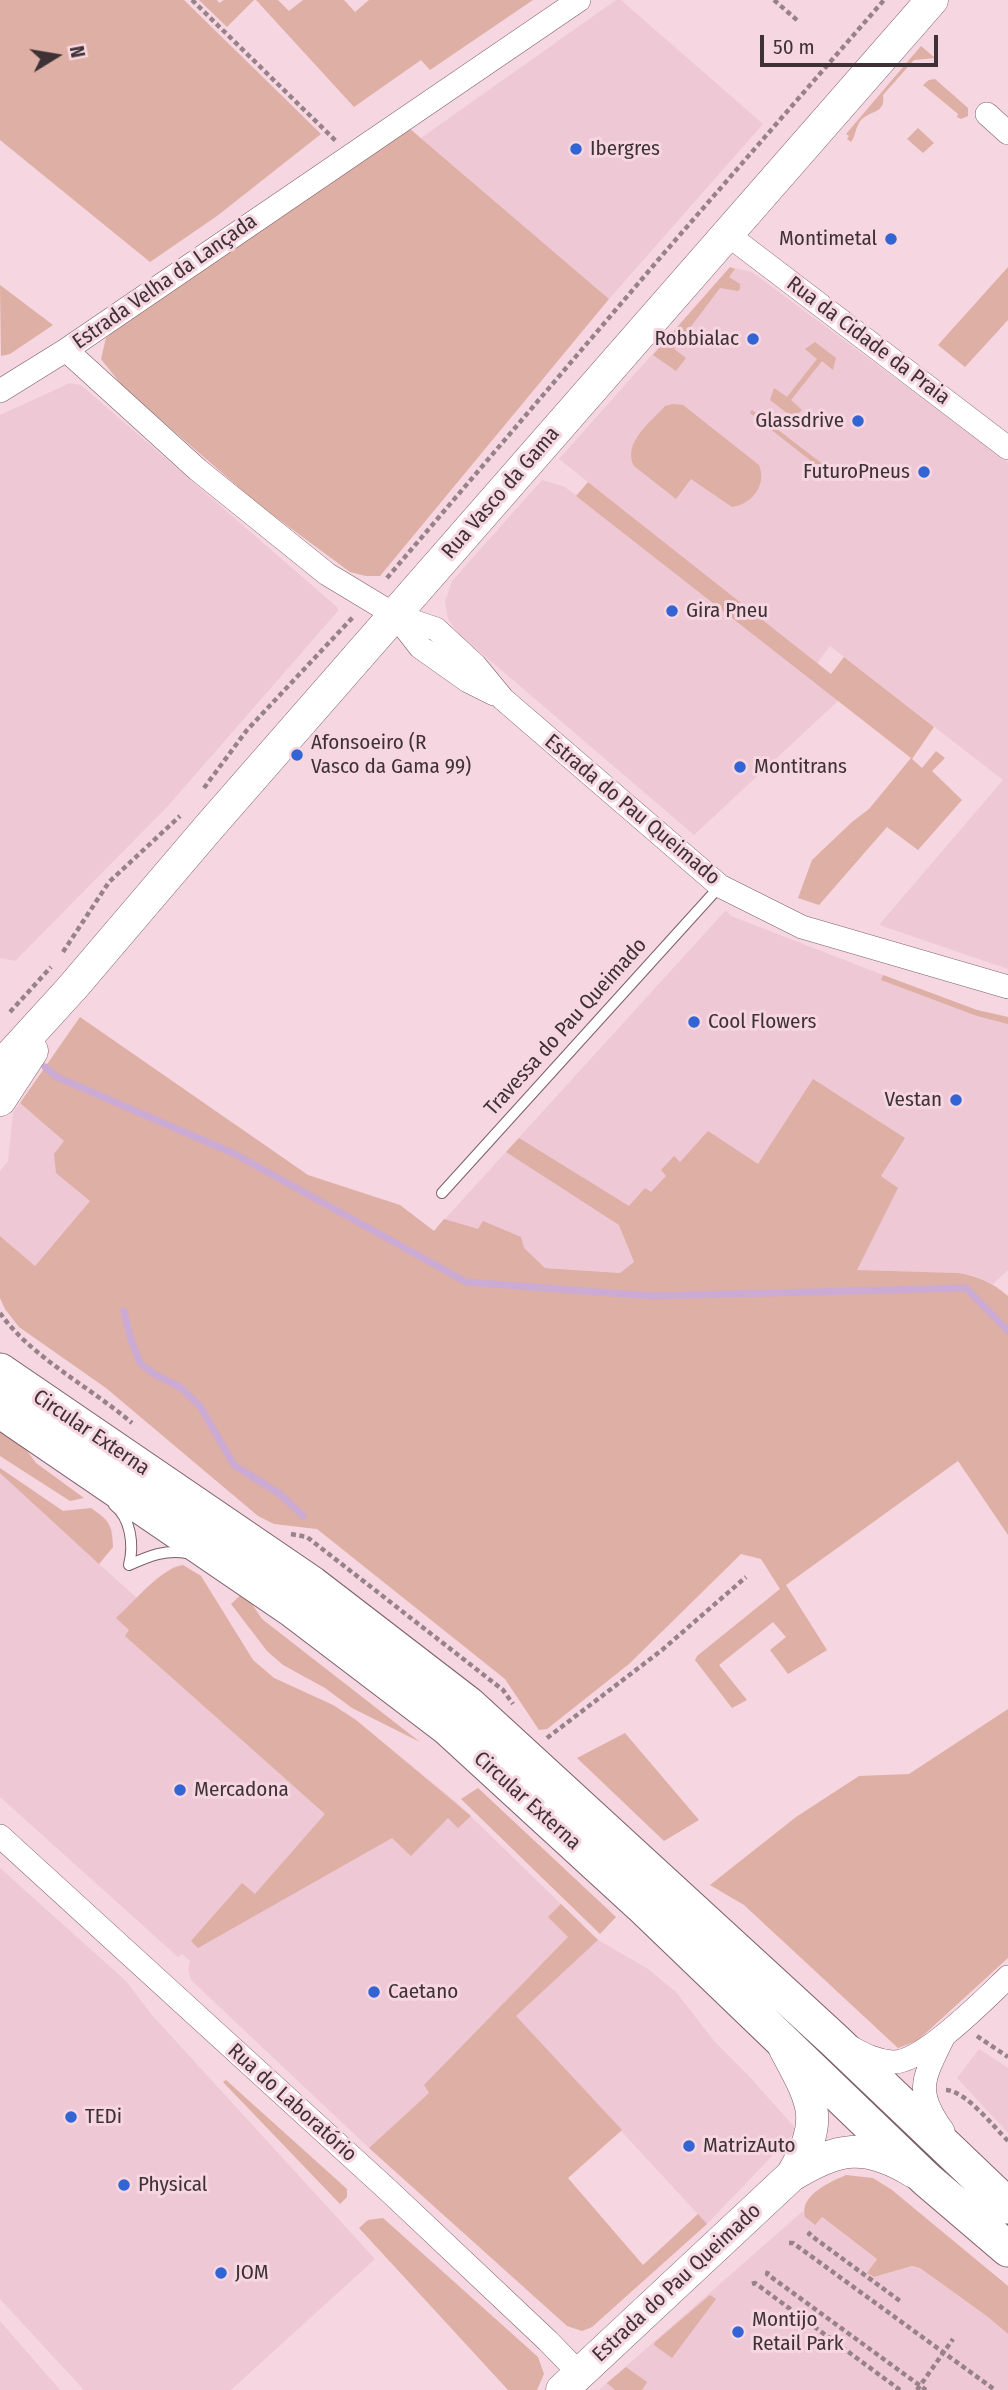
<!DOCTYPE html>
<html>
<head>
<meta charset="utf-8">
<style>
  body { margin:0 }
  #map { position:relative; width:1008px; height:2390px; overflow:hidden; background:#f6d6e0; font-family:"Fira Sans Condensed",sans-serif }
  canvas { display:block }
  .north { position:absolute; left:21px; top:21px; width:70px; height:70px; -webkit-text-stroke:5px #f6d6e0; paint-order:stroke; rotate:79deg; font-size:19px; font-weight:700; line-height:28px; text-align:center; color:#3e3236 }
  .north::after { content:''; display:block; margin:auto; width:24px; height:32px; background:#3e3236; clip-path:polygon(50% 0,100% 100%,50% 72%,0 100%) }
  .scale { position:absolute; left:760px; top:35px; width:178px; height:32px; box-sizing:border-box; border:4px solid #3e3236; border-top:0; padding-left:9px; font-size:21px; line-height:24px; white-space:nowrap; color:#3e3236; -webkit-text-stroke:5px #f6d6e0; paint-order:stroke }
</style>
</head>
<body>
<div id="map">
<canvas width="1008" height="2390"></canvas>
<div class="north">N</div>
<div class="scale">50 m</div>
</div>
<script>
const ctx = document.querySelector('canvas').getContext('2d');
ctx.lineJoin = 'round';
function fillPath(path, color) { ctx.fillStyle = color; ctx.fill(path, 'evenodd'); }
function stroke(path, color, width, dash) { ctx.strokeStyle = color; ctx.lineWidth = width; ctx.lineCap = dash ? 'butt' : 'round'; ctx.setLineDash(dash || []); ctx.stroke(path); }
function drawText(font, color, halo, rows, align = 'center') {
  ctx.font = font + ' "Fira Sans Condensed",sans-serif'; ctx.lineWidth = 6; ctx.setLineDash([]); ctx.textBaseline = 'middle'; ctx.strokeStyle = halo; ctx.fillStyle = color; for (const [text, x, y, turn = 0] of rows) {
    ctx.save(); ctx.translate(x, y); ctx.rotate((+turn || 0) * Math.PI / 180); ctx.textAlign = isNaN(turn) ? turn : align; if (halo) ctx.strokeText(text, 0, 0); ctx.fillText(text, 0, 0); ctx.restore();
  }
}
const built = new Path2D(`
  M616 0H621L763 124 609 299 421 138Z
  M730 267 752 272 1008 462V969L879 925 1003 780 830 646 817 663 559 459Z
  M70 383 81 385 337 607 338 611 167 807 15 961 0 958V415Z
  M542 480 565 487 839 700 694 835 458 633 448 619 445 602 452 581Z
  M726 910 731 916 883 975 977 1010 1008 1017V1270L993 1284 972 1275 958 1273 856 1270 620 1273 477 1263 434 1231Z
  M20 1103 65 1141 90 1201 35 1266 0 1237V1171L8 1161 13 1112Z
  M0 1468 63 1511 91 1508 106 1519 112 1530 113 1547 99 1564 137 1598 173 1567 183 1565 201 1576 253 1660 262 1669 274 1678 333 1705 356 1720 456 1802 598 1940 648 1969 676 1992 715 2042 747 2074 797 2130 707 2224 515 2016 369 2148 191 1980 188 1969 190 1961 182 1954 178 1957 0 1797Z
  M0 1868 126 1981 151 2014 375 2259 231 2390H84L0 2299Z
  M979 2049 1008 2068V2133L957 2078Z
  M803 2211 805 2217 814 2225 821 2217 877 2259 868 2273 875 2277 912 2266 920 2268 988 2317 1008 2334V2390H599Z
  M0 2321 60 2390H0Z`);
const green = new Path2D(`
  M0 0H184L321 134 217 216 150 262 0 140Z
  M199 0H217L219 3 224 0H254L227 27Z
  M256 0H278L289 11 303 0H344L355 12 369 0H533L430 70 421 60 354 107Z
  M921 46 935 58 914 60 883 95C886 117 866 108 858 125 855 131 855 137 851 142L847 139 849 136 846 134Z
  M935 79 968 108V116L961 119 957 117 958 114 923 85 929 80Z
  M409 128 609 299 380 576H366L350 572 258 504 124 388 101 359 106 338 120 325Z
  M918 128 934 143 923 153 907 139Z
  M730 267 735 269 729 277 740 284V289L738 291 720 288 674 349 686 358 676 371 653 355Z
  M1008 267V320L965 367 938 345Z
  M0 285 53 325 10 354 1 356Z
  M815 342 836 358 833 370 822 361 791 400 802 410 798 414 791 416 770 400 774 388 787 397 817 359 805 349Z
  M673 404 683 405 759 465C767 484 753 504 732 507L691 479 676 499 634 466C622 443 651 422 665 406Z
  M752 410 837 475 834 479 750 413Z
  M588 482 831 674 844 657 934 727 912 759 922 768 936 751 945 758 932 771 962 800 918 850 887 827 819 905 798 898 812 860 852 822 869 809 911 758 576 496Z
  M883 975 977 1010 1008 1017V1024L977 1016 881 980Z
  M80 1017 308 1175 400 1205 434 1231 444 1219 478 1229 483 1221 521 1237 524 1248 545 1268 620 1273 634 1262 619 1225 506 1152 519 1138 629 1206 645 1188 651 1192 666 1176 661 1170 674 1156 680 1162 708 1131 758 1164 813 1079 905 1138 881 1176 898 1188 857 1270 958 1273C978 1276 993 1283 1008 1296V1535L958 1461 786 1585 827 1650 788 1674 770 1650 786 1637 773 1622 719 1665 747 1700 732 1708 695 1660 697 1656 780 1589 761 1559 741 1554 629 1664 547 1729 539 1730 505 1679 317 1529 274 1524 258 1516 106 1388 19 1327 5 1309 0 1298V1236L35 1266 90 1201 56 1173 54 1154 64 1141 20 1103Z
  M0 1421 10 1428 36 1463 84 1498 70 1501 0 1456Z
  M0 1468 63 1511 91 1508C109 1521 112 1524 113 1547L99 1564 0 1473Z
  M183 1565 201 1576 253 1660 274 1678 333 1705 356 1720 471 1816 458 1828 448 1818 411 1856 392 1838 198 1948 191 1941 242 1883 255 1894 325 1814 125 1636 129 1630 116 1618C134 1602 160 1569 183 1565Z
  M244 1592 262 1619 420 1742 352 1708 325 1688 283 1665 267 1651 231 1604Z
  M1008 1709V1958L917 2041 898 2048 744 1905 710 1885 796 1817 859 1776 909 1774Z
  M625 1733 699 1820 664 1841 577 1758Z
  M478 1788 616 1917 600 1934 461 1799Z
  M561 1904 598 1940 516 2016 622 2130 568 2178 643 2265 698 2214 707 2224 592 2327 582 2331 567 2326 369 2148 429 2093 424 2085 568 1937 548 1917Z
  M226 2080 347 2189V2197L340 2204 223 2082Z
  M846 2175 873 2178 892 2190 1008 2286V2334L988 2317 920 2268 912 2266 874 2277 867 2273 877 2259 822 2217 815 2225 805 2217C799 2195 830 2182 846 2175Z
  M383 2218 538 2357 544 2374 537 2390H508L359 2228 368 2220Z
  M710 2295 716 2299 672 2358 654 2345 655 2342Z
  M626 2367 647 2382 642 2390H615L607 2383Z`);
const stream = new Path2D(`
  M45 1067 57 1077 235 1154 466 1282 652 1296 966 1288 1008 1331
  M124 1311 130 1337 140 1363 154 1374 180 1387 200 1406 234 1465 280 1494 303 1516`);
const path = new Path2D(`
  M192 0 336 141
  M774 0 798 21
  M387 578 665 252 884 0
  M204 788 247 730 354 616
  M63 952 109 882 180 816
  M10 1012 51 967
  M0 1313C31 1357 90 1387 132 1423
  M291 1534 307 1537 503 1690 513 1704
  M547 1738 662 1650 746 1577
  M977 2036 1008 2057
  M946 2090C966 2091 994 2127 1008 2141
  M811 2232 809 2234 900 2301
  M789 2243H793L995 2390
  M768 2271 767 2274 926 2390
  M752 2284 755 2283 900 2390
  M917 2390 953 2339`);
const lane = new Path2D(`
  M442 1193 720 886
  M114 1505C131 1518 134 1545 129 1565
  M129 1565C149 1556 166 1549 187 1553`);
const street = new Path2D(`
  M987 114 1008 133
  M727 234 1008 448
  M66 350 198 470 327 574 395 615 436 629 475 665 503 699 720 886 802 927 1008 987
  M0 391 66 350 579 0
  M395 615 420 647 468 681 494 694
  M0 1836 389 2191 548 2341 580 2374
  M852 2048C865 2055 877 2061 892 2062 922 2064 985 1999 1008 1977
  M943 2131C914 2091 923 2079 943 2038`);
const secondary = new Path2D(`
  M0 1067 72 988 210 826 932 0
  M0 1100 32 1051
  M785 2049C814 2103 825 2119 792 2175
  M562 2390 791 2176C838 2147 865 2142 914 2172`);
const primary = new Path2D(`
  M0 1371 312 1584 468 1704 833 2039 1008 2206
  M0 1410 293 1610 448 1728 641 1905 926 2179 1008 2249`);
const markers = [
  [576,149,7,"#3264d3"],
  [891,239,7,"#3264d3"],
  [753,339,7,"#3264d3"],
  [858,421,7,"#3264d3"],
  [924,472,7,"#3264d3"],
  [672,611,7,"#3264d3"],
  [297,755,7,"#3264d3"],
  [740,767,7,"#3264d3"],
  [694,1022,7,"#3264d3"],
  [956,1100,7,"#3264d3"],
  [180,1790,7,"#3264d3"],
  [374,1992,7,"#3264d3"],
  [71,2117,7,"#3264d3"],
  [689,2146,7,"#3264d3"],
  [124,2185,7,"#3264d3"],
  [221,2273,7,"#3264d3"],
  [738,2332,7,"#3264d3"]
];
const poiNames = [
  ["Ibergres",590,149],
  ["Montimetal",877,239,"right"],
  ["Robbialac",739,339,"right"],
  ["Glassdrive",844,421,"right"],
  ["FuturoPneus",910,472,"right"],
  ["Gira Pneu",686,611],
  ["Afonsoeiro (R",311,743],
  ["Vasco da Gama 99)",311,767],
  ["Montitrans",754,767],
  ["Cool Flowers",708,1022],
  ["Vestan",942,1100,"right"],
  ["Mercadona",194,1790],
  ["Caetano",388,1992],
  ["TEDi",85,2117],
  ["MatrizAuto",703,2146],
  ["Physical",138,2185],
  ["JOM",235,2273],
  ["Montijo",752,2320],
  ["Retail Park",752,2344]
];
const streetNames = [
  ["Estrada Velha da Lançada",165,282,-35],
  ["Rua da Cidade da Praia",868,341,37],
  ["Rua Vasco da Gama",501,493,-49],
  ["Estrada do Pau Queimado",632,810,40],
  ["Travessa do Pau Queimado",566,1027,-48],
  ["Circular Externa",91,1433,34],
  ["Circular Externa",527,1801,42],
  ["Rua do Laboratório",292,2103,42],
  ["Estrada do Pau Queimado",677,2283,-43]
];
fillPath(built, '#efc8d5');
fillPath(green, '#deafa4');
stroke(stream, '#cbaad4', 7);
stroke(lane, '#7b5f69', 12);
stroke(street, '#7b5f69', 24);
stroke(secondary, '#7b5f69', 33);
stroke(primary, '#7b5f69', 37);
stroke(path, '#978289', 4.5, [5, 3.5]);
stroke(lane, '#fff', 10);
stroke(street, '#fff', 23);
stroke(secondary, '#fff', 32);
stroke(primary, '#fff', 35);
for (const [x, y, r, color] of markers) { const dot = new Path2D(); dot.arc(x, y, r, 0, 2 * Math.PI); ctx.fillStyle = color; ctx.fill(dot); stroke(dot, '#f6d6e0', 2.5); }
drawText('21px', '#3e3236', '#f6d6e0', poiNames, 'left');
drawText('21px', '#3e3236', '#f6d6e0', streetNames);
</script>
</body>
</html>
